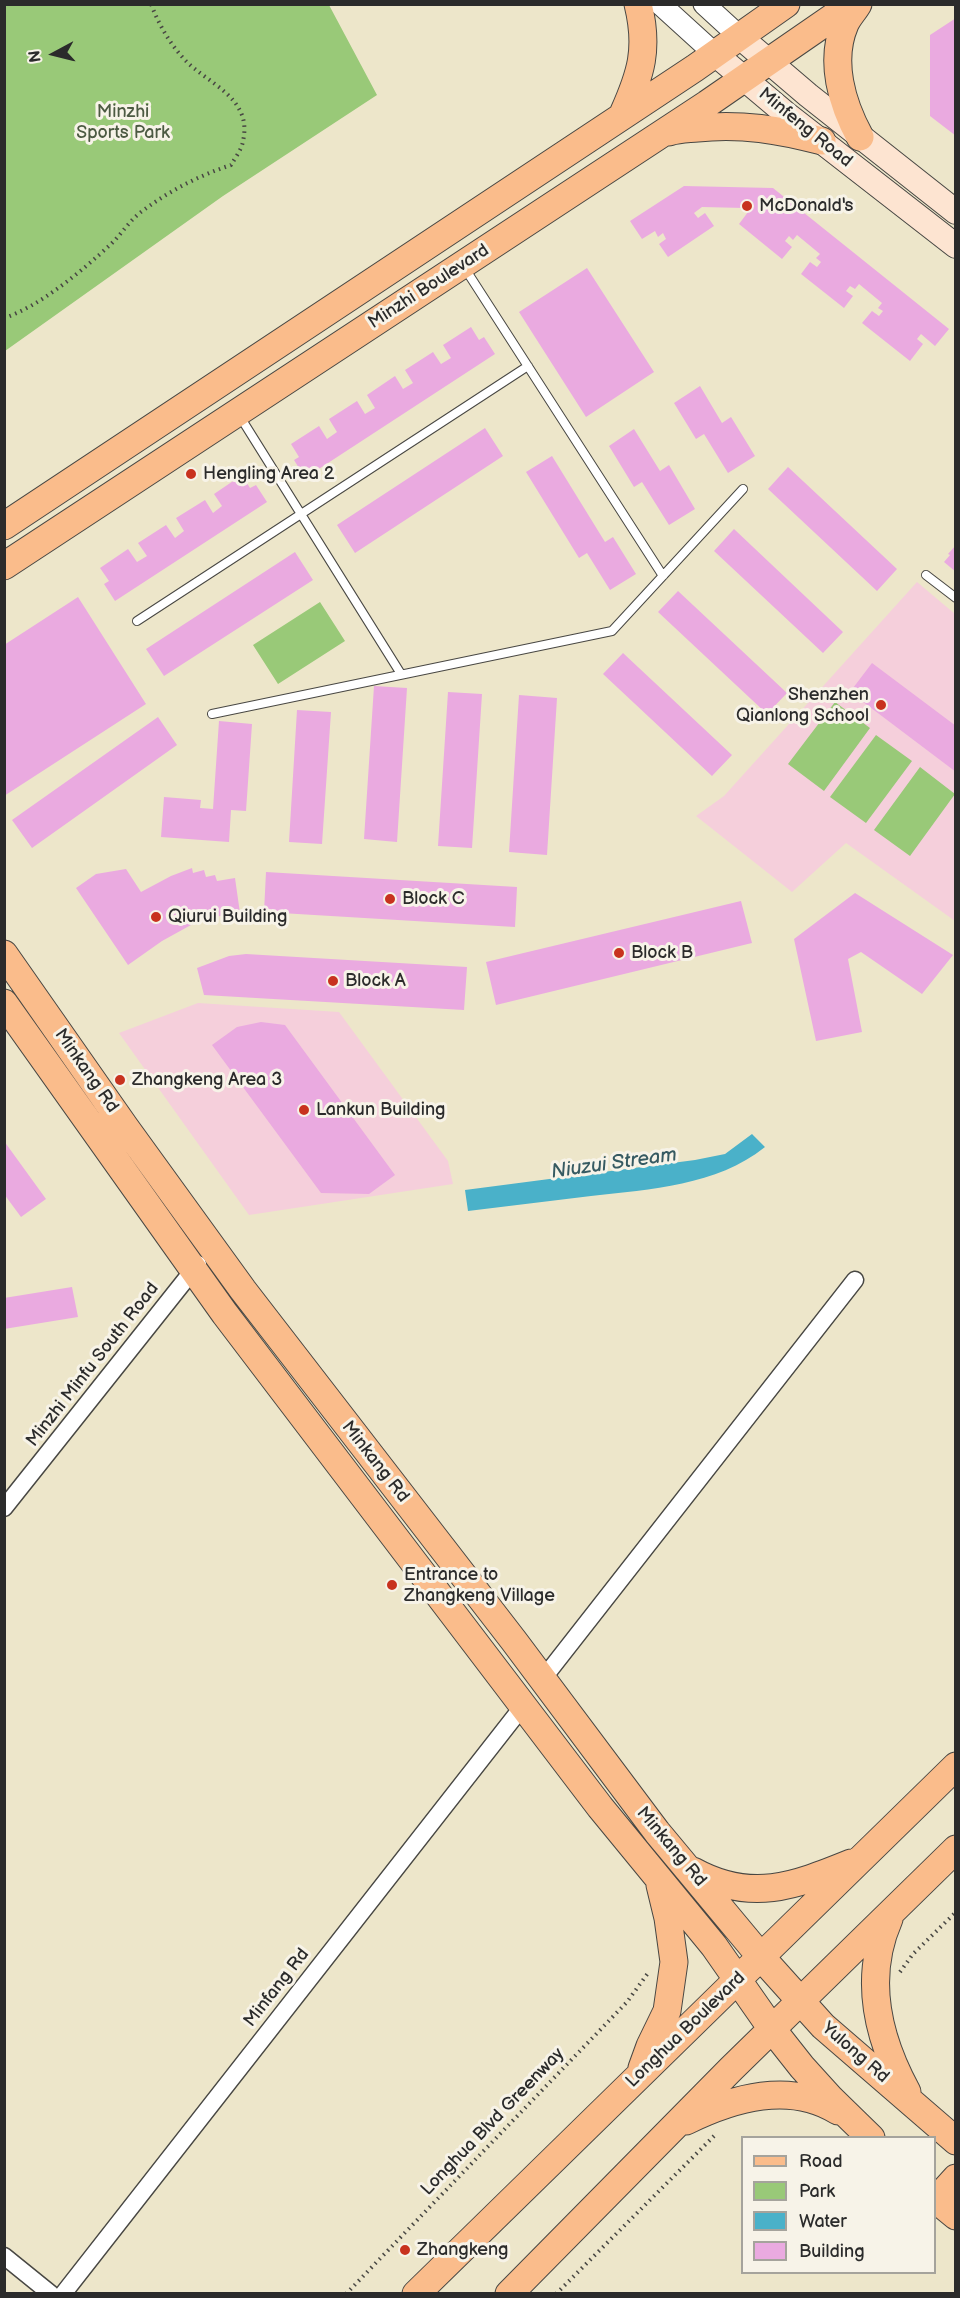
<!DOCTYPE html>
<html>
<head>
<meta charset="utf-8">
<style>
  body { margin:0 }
  #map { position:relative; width:960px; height:2298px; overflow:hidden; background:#ede6ca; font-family:"Balsamiq Sans",sans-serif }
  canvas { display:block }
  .frame { position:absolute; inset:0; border:6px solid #2b2b2b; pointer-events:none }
  .legend { position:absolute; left:741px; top:2136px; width:195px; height:138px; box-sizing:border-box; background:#f7f3e8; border:2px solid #a5a39c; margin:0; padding:8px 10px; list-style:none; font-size:18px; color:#2b2b2b }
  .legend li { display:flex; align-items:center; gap:12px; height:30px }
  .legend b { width:30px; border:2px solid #a5a39c }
  .north { position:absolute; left:24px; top:24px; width:60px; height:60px; -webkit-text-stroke:4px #f7f3e8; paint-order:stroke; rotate:263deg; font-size:16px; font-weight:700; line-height:24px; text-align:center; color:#2b2b2b }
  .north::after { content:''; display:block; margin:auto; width:21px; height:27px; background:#2b2b2b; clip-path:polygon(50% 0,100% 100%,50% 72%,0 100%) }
</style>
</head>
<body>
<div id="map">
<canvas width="960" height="2298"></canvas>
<div class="frame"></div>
<ul class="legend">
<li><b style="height:8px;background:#fabc8b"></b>Road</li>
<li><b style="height:16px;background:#99c978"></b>Park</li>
<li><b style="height:16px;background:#4ab1c9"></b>Water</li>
<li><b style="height:16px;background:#eaaae0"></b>Building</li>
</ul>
<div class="north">N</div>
</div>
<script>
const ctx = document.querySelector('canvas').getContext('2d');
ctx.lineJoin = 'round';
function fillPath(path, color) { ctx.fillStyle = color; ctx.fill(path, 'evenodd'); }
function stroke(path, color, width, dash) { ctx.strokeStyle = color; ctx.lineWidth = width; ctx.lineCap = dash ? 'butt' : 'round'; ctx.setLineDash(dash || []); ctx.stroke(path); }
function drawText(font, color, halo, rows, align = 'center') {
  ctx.font = font + ' "Balsamiq Sans",sans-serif'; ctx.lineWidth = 6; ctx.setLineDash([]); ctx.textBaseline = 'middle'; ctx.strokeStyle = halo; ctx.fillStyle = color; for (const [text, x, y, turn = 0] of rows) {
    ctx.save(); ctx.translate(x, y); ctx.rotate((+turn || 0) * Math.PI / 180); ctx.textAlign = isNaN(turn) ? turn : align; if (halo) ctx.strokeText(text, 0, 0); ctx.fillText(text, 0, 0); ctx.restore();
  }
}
const built = new Path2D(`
  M917 582 955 614V921L846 843 792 892 696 816 724 796Z
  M198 1003 339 1012 448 1161 453 1184 249 1215 119 1033Z`);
const green = new Path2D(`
  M5 4 329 5 377 95 223 196 5 351Z
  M320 602 345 641 278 684 253 645Z
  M835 702 870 728 824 791 788 764Z
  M876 735 912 761 866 823 830 797Z
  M920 767 955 794 910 856 874 830Z`);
const water = new Path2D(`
  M752 1134 765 1147C716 1186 651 1189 591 1196 550 1201 509 1206 468 1211L465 1190 695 1160 725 1154Z`);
const building = new Path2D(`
  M956 18V136L930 116V35Z
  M684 186 773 188 949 329 935 346 921 334 917 339 923 344 910 361 862 323 872 311 879 316 883 311 878 308 882 303 859 284 855 289 850 286 846 291 853 296 844 308 801 274 810 262 817 267 821 262 816 258 820 254 797 235 793 240 789 236 785 241 792 247 782 259 739 224 748 212 744 208 702 207 694 213 698 218 705 213 714 226 668 257 659 244 666 239 663 233 658 237 655 231 642 239 630 221Z
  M587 268 654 372 586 417 519 312Z
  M471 327 479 340 484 337 495 354 305 478 294 460 299 457 291 444 319 426 327 439 337 432 329 419 357 401 365 414 375 408 367 395 395 376 403 389 413 383 405 370 433 352 441 364 451 358 443 345Z
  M700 386 722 423 731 417 755 456 728 473 704 434 696 439 674 403Z
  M485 428 503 456 355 553 337 525Z
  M634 429 660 471 669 465 695 509 669 525 642 482 634 487 609 446Z
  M552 456 605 542 613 537 636 574 610 590 587 553 579 558 526 472Z
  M788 467 897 569 877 591 768 489Z
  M242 475 250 488 256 485 267 502 115 601 104 584 109 581 100 568 128 549 137 562 147 556 138 543 166 525 175 538 184 531 176 518 205 500 213 513 222 506 214 494Z
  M734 529 843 632 823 653 714 551Z
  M956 545V572L944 562 950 555 948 554Z
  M295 552 313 580 164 676 146 649Z
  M678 591 787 693 767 714 658 612Z
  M78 597 146 704 4 796V645Z
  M623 653 732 755 712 776 603 674Z
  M872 663 956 726V772L850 692Z
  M374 686 407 688 397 842 364 839Z
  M448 692 482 694 472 848 438 846Z
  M519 695 557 698 547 855 509 852Z
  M297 710 331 712 322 844 289 842Z
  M158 717 177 745 32 848 12 820Z
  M219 721 252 724 246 811 231 810 229 842 161 837 164 797 201 800 200 808 213 809Z
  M192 868 193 873 204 870 206 877 215 875 217 881 235 878 240 913 223 915 191 925 162 941 128 965 76 888 96 874 126 869 141 892 171 876Z
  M266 872 517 887 515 927 264 912Z
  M855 893 953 955 922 994 861 952 848 959 862 1032 816 1041 794 939Z
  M741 901 752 943 496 1005 486 962Z
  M246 954 467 967 464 1010 204 995 197 968 229 956Z
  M261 1022 285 1025 395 1175 369 1194 321 1193 212 1045 237 1027Z
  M4 1141 46 1199 21 1217 4 1194Z
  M72 1287 78 1317 4 1329V1298Z`);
const path = new Path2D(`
  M4 318C39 307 83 270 110 245 121 235 129 221 141 212 169 191 198 176 231 165 235 158 242 149 243 141 253 98 208 84 185 60 170 44 159 25 151 4
  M900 1972 913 1954 956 1912
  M346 2294 627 2002 648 1973
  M556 2294 717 2133`);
const service = new Path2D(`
  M464 267 663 576
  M239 415 401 674
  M926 575 956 598
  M137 621 528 366
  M212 714 612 631 743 489`);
const minor = new Path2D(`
  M4 1508 198 1264
  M542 1680 855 1280
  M4 2256 51 2294
  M63 2294 523 1706`);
const tertiary = new Path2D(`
  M660 4 715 54
  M704 4 740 37`);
const secondary = new Path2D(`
  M740 37 808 95 956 212
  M715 54 785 113 956 246`);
const primary = new Path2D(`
  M858 4C854 11 848 17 845 24 829 61 842 104 860 137
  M623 114C641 74 649 49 638 4
  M669 132C678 129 688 129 697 128 741 123 780 130 822 141
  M4 526 695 68 786 4
  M4 566 707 104 852 4
  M4 954 125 1127 243 1290 514 1641 657 1832 761 1957 823 2026 956 2141
  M4 1003 225 1314 600 1807 714 1946 772 2029 802 2067 831 2099 871 2138
  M693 1871C751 1903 794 1886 851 1863
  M889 1919C863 1978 877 2037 907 2092
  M642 2068 650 2046 667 2011 674 1962 668 1918 660 1885
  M686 2121C733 2098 790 2081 838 2111
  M934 2198 956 2216
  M936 2200 956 2178
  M416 2294 956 1766
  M509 2294 731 2069 956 1849`);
const markers = [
  [747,206,6,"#c8321e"],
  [191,474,6,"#c8321e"],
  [881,705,6,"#c8321e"],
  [390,899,6,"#c8321e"],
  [156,917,6,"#c8321e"],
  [619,953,6,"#c8321e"],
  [333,981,6,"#c8321e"],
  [120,1080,6,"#c8321e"],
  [304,1110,6,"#c8321e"],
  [392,1585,6,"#c8321e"],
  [405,2250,6,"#c8321e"]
];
const parkNames = [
  ["Minzhi",123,112],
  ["Sports Park",123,133]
];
const streetNames = [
  ["Minfeng Road",805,128,39],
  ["Minzhi Boulevard",429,287,-33],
  ["Minkang Rd",86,1071,55],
  ["Minzhi Minfu South Road",93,1365,-52],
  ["Minkang Rd",375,1462,52],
  ["Minkang Rd",671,1847,50],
  ["Minfang Rd",277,1988,-52],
  ["Longhua Boulevard",686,2030,-44],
  ["Yulong Rd",855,2053,41],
  ["Longhua Blvd Greenway",493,2122,-46]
];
const poiNames = [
  ["McDonald's",759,206],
  ["Hengling Area 2",203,474],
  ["Shenzhen",869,695,"right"],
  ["Qianlong School",869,716,"right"],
  ["Block C",402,899],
  ["Qiurui Building",168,917],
  ["Block B",631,953],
  ["Block A",345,981],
  ["Zhangkeng Area 3",132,1080],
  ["Lankun Building",316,1110],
  ["Entrance to",404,1575],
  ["Zhangkeng Village",404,1596],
  ["Zhangkeng",417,2250]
];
const waterNames = [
  ["Niuzui Stream",614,1164,-8]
];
fillPath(built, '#f5cfdb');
fillPath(green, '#99c978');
fillPath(water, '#4ab1c9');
fillPath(building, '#eaaae0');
stroke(service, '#484743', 10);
stroke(minor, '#484743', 19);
stroke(tertiary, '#484743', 23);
stroke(secondary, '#484743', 26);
stroke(primary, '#484743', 29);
stroke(path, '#484743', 4, [1.5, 4.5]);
stroke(service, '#fff', 8);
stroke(minor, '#fff', 16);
stroke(tertiary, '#fff', 21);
stroke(secondary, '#fde4d1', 24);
stroke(primary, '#fabc8b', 27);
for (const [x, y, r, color] of markers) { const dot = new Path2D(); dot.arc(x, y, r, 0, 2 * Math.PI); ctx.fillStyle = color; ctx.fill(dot); stroke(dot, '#f7f3e8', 2); }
drawText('18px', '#4c5a42', '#f7f3e8', parkNames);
drawText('18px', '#2b2b2b', '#f7f3e8', streetNames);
drawText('18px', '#2b2b2b', '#f7f3e8', poiNames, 'left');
drawText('italic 20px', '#365a62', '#f7f3e8', waterNames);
</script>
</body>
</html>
